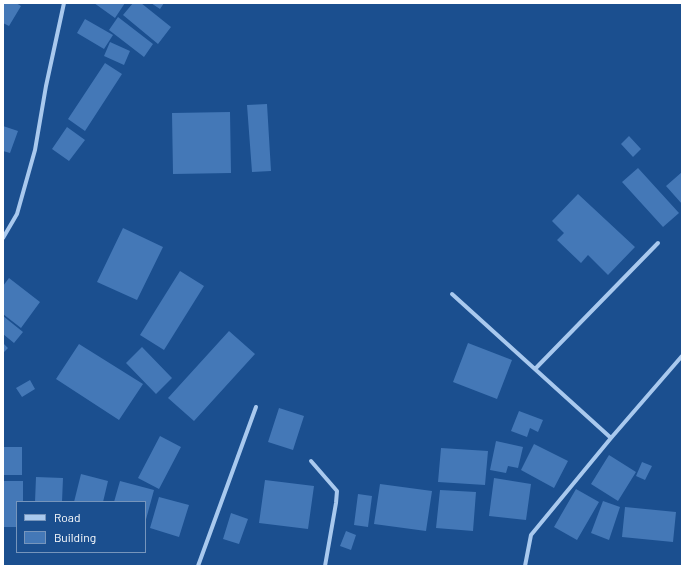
<!DOCTYPE html>
<style>
body{margin:0}
#map{position:relative;width:685px;height:569px;overflow:hidden;background:#1b4f8f;font-family:Barlow,sans-serif}
canvas{display:block}
.frame{position:absolute;inset:0;border:4px solid #fff;pointer-events:none}
.legend{position:absolute;left:16px;top:501px;width:130px;height:52px;box-sizing:border-box;background:#1b4f8f;border:1px solid #7695bc;margin:0;padding:5px 7px;list-style:none;font-size:12px;color:#fff}
.legend li{display:flex;align-items:center;gap:8px;height:20px}
.legend b{width:20px;border:1px solid #7695bc}
</style>
<div id="map">
<canvas width="685" height="569"></canvas>
<div class="frame"></div>
<ul class="legend">
<li><b style="height:5px;background:#a9c9ee"></b>Road</li>
<li><b style="height:11px;background:#4478b7"></b>Building</li>
</ul>
</div>
<script>
const ctx = document.querySelector('canvas').getContext('2d');
ctx.lineJoin = 'round';
function paint(path, color) {
  ctx.fillStyle = color;
  ctx.fill(path, 'evenodd');
}
function shape(rows) {
  const path = new Path2D();
  for (const r of rows) {
    path.moveTo(r[0], r[1]);
    for (let i = 2; i < r.length; i += 2) path.lineTo(r[i], r[i + 1]);
  }
  return path;
}
function stroke(path, color, width, dash) {
  ctx.strokeStyle = color;
  ctx.lineWidth = width;
  ctx.lineCap = dash ? 'butt' : 'round';
  ctx.setLineDash(dash || []);
  ctx.stroke(path);
}
paint(shape([
 [3,3,16,3,21,6,9,26,3,23],
 [94,3,125,3,115,18],
 [133,3,141,3,171,27,158,44,123,15],
 [151,3,164,3,160,9],
 [118,17,153,44,144,57,109,30],
 [85,19,113,35,104,49,77,33],
 [110,42,130,51,124,65,104,56],
 [105,63,122,74,85,131,68,119],
 [267,104,271,171,252,172,247,105],
 [230,112,231,173,173,174,172,113],
 [3,126,18,131,10,153,3,151],
 [67,127,85,140,69,161,52,149],
 [629,136,641,149,633,157,621,144],
 [638,168,679,213,663,227,622,182],
 [682,172,682,204,666,186],
 [578,194,635,247,608,275,588,255,581,263,557,240,564,233,552,221],
 [123,228,163,247,137,300,97,282],
 [180,271,204,286,164,350,140,335],
 [9,278,40,302,21,328,3,314,3,286],
 [3,316,23,332,14,343,3,334],
 [229,331,255,354,194,421,168,398],
 [3,343,8,348,3,353],
 [468,343,512,360,497,399,453,382],
 [79,344,143,384,119,420,56,379],
 [142,347,172,378,156,394,126,363],
 [30,380,35,389,22,397,16,388],
 [279,408,304,416,293,450,268,442],
 [519,411,543,420,538,432,530,428,527,437,511,431],
 [160,436,181,447,159,489,138,478],
 [496,441,523,447,518,468,508,466,506,473,490,470],
 [534,444,568,461,554,488,521,470],
 [3,447,22,447,22,475,3,475],
 [441,448,488,451,485,485,438,482],
 [609,455,636,472,618,501,591,484],
 [642,462,652,466,645,480,636,476],
 [81,474,108,481,103,502,74,502],
 [36,477,63,478,62,502,35,502],
 [494,478,531,484,526,520,489,516],
 [265,480,314,486,308,529,259,523],
 [3,481,23,481,23,502,17,502,17,527,3,527],
 [120,481,154,490,145,523,145,502,114,502],
 [380,484,432,491,426,531,374,524],
 [576,489,599,502,577,540,554,527],
 [440,490,476,492,473,531,436,528],
 [358,494,372,496,368,527,354,525],
 [159,497,189,505,179,537,150,528],
 [603,501,620,507,609,540,591,533],
 [625,507,676,512,673,542,622,537],
 [231,513,248,519,239,544,223,539],
 [346,531,356,535,351,550,340,546]
]), '#4478b7');
stroke(shape([
 [3,238,17,214,35,150,46,86,64,3],
 [452,294,611,438],
 [535,369,658,243],
 [311,461,337,491,336,503,325,566],
 [198,566,256,407],
 [525,566,531,535,611,438,682,356]
]), '#a9c9ee', 4);
</script>
